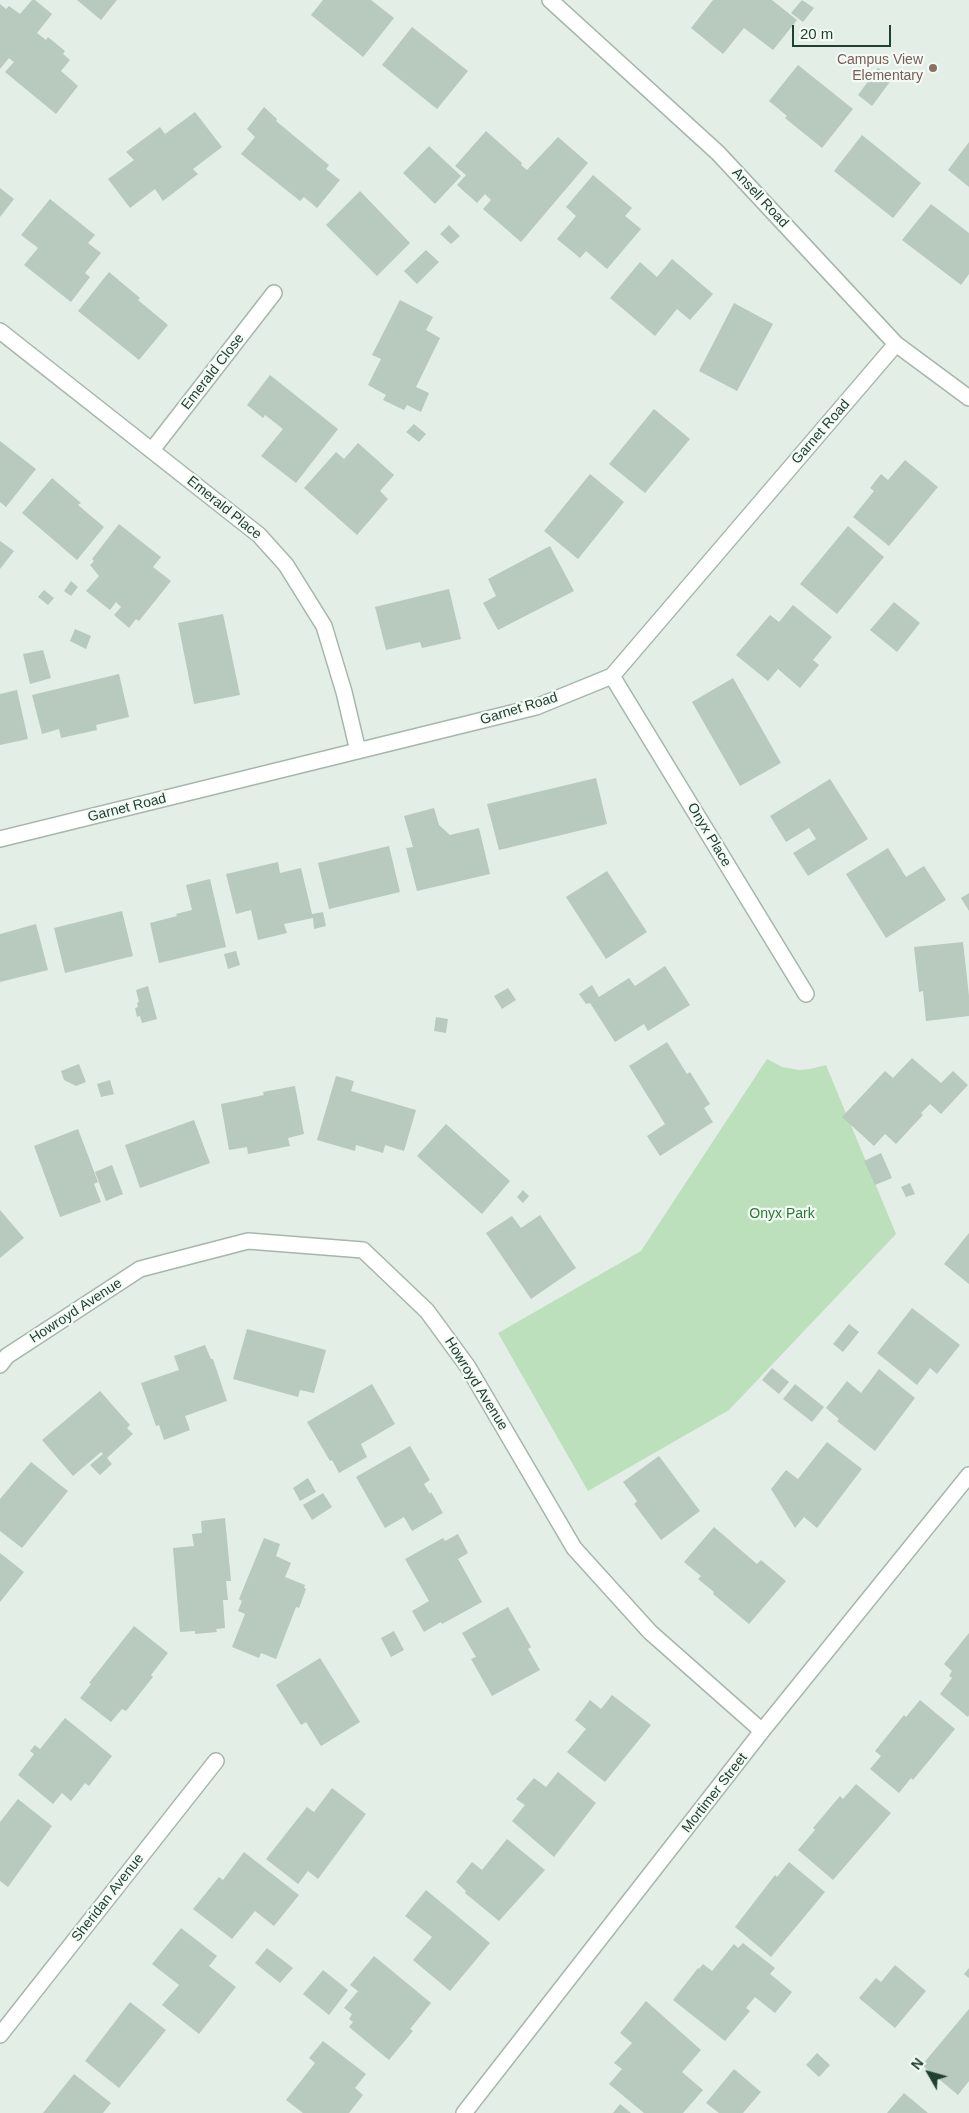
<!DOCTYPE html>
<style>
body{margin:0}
#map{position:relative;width:969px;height:2113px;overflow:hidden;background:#e3eee6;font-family:Arial,sans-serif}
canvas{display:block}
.north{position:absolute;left:904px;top:2048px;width:50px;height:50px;-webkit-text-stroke:4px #f4faf5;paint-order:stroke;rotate:308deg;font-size:14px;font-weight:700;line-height:20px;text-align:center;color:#21412f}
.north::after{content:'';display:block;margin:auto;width:18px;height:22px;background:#21412f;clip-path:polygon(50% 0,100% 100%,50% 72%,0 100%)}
.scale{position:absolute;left:792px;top:25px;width:99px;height:22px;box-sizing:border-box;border:2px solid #21412f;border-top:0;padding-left:6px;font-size:15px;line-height:18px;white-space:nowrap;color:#21412f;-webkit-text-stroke:4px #f4faf5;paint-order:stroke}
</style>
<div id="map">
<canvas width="969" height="2113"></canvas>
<div class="north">N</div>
<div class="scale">20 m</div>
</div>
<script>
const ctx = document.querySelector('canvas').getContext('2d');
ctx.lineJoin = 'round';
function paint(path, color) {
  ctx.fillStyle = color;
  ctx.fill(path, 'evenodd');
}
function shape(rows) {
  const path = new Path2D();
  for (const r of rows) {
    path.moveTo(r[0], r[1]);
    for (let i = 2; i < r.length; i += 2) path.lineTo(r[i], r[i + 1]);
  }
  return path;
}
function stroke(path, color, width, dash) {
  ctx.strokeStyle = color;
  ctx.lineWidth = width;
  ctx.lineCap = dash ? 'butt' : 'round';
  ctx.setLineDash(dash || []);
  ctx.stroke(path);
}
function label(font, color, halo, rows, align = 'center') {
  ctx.font = font + ' Arial,sans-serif';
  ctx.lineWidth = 4.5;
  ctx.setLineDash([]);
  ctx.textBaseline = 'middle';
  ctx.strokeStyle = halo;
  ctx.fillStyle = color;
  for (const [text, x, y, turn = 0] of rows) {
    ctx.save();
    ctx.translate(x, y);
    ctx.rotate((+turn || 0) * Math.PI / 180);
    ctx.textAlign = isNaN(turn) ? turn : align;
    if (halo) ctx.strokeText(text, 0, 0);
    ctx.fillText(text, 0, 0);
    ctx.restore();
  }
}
paint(shape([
 [767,1059,782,1067,799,1070,810,1069,826,1065,896,1234,729,1410,588,1491,498,1333,641,1251]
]), '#bbe0bb');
paint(shape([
 [32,0,35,0,52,14,37,33,46,40,48,37,65,51,63,54,70,60,61,71,78,86,56,114,5,72,14,62,9,58,0,69,0,4,6,9,9,6,20,14],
 [77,0,117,0,101,20],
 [323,0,371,0,394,18,363,57,311,15],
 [713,0,772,0,797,20,773,50,744,28,723,54,691,28],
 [802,0,814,8,803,22,791,13],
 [412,27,468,71,437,109,382,65],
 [798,65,853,109,822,148,785,118,787,116,769,101],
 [878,68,892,79,872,106,858,95],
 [264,107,277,119,276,121,329,165,326,169,340,180,317,208,304,197,300,201,241,154,255,137,247,129],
 [195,112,222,147,193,169,198,174,163,201,155,189,130,208,108,179,134,160,126,152,160,127,165,134],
 [486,131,522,163,521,165,527,170,558,137,588,163,521,242,483,209,491,200,485,194,477,203,457,185,466,175,455,166],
 [862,135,921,183,893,218,834,171],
 [969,142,969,187,948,170],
 [429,146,461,176,435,204,403,173],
 [593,175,632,208,625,216,641,229,607,269,586,251,580,258,557,239,576,216,566,207],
 [0,188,14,199,0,217],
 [360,191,410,243,377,276,326,225],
 [50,199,95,235,88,243,101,253,85,273,90,277,71,302,24,265,38,248,21,235],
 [931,204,969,233,969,274,961,285,902,240],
 [449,225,460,236,451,244,440,234],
 [426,250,439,262,417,284,404,271],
 [672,259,713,294,690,320,677,309,655,336,610,298,640,262,657,277],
 [109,272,140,298,138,300,168,325,139,360,78,311],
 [400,300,433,317,426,330,440,338,416,387,429,393,421,412,407,405,404,410,383,400,386,395,368,385,381,359,372,355],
 [734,303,773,324,737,391,699,371],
 [270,375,338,429,296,483,261,456,283,429,265,415,263,418,247,405],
 [654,409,690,439,645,493,609,464],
 [414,424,426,434,419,442,406,432],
 [0,441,36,469,6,507,0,502],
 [358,443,394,475,380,491,388,499,357,535,304,488,336,452,344,459],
 [905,460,938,487,889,546,853,517,874,491,870,488,881,474,888,480],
 [590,474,624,502,578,559,544,531],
 [52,478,81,503,78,505,104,527,77,560,22,513],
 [119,524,161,557,153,567,171,581,139,621,136,619,129,628,114,615,121,607,116,602,110,610,86,591,99,576,90,565,94,561,92,559],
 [848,526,884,557,837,614,800,584],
 [0,541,14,551,0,569],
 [550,546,574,591,498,630,483,603,496,596,488,579],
 [71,581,78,587,71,596,64,591],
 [449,589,461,639,422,648,420,642,386,650,375,607],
 [44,590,54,598,48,605,38,597],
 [894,602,920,623,897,652,870,630],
 [793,605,832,637,813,660,819,665,800,688,778,669,768,681,736,655,770,615,779,622],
 [223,614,240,695,194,704,178,623],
 [75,629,91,636,86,649,70,641],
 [43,650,51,678,30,684,23,654],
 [119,674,129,717,96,725,97,730,61,738,59,729,42,734,32,695],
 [733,678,781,763,740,786,692,702],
 [17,690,28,739,0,745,0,694],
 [596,778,607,824,499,850,487,804],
 [830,779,868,839,808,876,793,853,816,839,809,828,786,842,770,816],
 [434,808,439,825,450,835,479,828,490,874,417,891,406,848,413,847,404,816],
 [389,846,400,892,329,909,318,863],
 [888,848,906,877,924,866,946,900,886,938,846,874],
 [278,862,280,873,301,868,312,914,323,912,326,926,314,929,313,918,284,924,287,933,258,940,251,910,236,914,226,874],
 [607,871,647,932,606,959,566,897],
 [210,879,226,947,159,963,150,923,177,916,176,914,192,910,186,885],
 [969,893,969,911,961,898],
 [122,911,133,956,65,973,54,928],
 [36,924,48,970,0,982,0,934],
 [963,942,969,996,969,1016,926,1021,923,991,919,992,914,947],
 [236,951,240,965,228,969,224,954],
 [665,966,690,1005,648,1031,644,1024,615,1042,590,1003,586,1004,579,994,592,985,599,997,629,978,635,986],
 [148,986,157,1019,142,1023,140,1016,137,1017,135,1008,138,1007,137,1003,139,1002,136,990],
 [508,988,516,1000,502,1009,494,996],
 [436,1017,448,1019,446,1033,434,1031],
 [667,1042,687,1074,690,1072,710,1104,704,1108,713,1122,660,1156,647,1136,665,1124,629,1066],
 [912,1058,941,1083,953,1071,968,1085,941,1114,930,1104,921,1113,923,1115,896,1144,885,1134,874,1146,842,1117,885,1071,893,1078],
 [79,1064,86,1082,76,1086,64,1080,61,1071],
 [336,1076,354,1081,351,1091,416,1110,404,1151,385,1145,383,1153,356,1145,355,1151,317,1140],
 [110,1080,114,1094,101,1097,97,1084],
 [295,1086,304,1134,288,1138,290,1146,248,1154,247,1147,229,1150,221,1104,264,1095,263,1092],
 [194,1120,210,1163,140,1188,125,1145],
 [446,1124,510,1181,482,1214,417,1156],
 [78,1129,98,1182,94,1184,101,1202,60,1217,34,1146],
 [881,1153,892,1178,875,1185,864,1161],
 [112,1165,123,1194,106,1201,95,1172],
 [910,1183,915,1194,906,1197,901,1187],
 [523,1190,529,1196,523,1203,517,1197],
 [0,1210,24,1238,0,1258],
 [540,1215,576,1268,531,1299,486,1233,512,1216,521,1228],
 [969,1233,969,1284,944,1264],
 [912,1308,960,1345,937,1374,930,1368,917,1385,877,1353],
 [849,1324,859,1332,843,1352,833,1344],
 [247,1329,326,1350,314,1393,300,1390,298,1397,233,1379],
 [205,1345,211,1359,213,1359,227,1401,185,1416,190,1430,164,1440,159,1425,156,1426,141,1383,179,1370,174,1356],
 [772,1368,789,1382,779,1394,762,1380],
 [879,1369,915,1398,875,1451,837,1421,839,1419,826,1408,847,1381,861,1393],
 [372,1384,395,1424,361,1444,367,1457,339,1473,332,1460,330,1461,307,1422],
 [795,1384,824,1407,812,1422,783,1399],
 [100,1391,130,1425,127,1428,133,1434,107,1458,112,1464,100,1475,90,1465,103,1454,101,1452,73,1476,42,1440],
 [827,1442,862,1469,817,1528,804,1517,795,1528,771,1489,786,1470,798,1479],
 [410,1446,430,1480,424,1484,430,1494,431,1492,443,1513,412,1531,404,1517,385,1528,356,1477],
 [659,1456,700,1511,661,1540,634,1504,637,1501,623,1482],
 [31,1462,68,1491,22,1548,0,1531,0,1499],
 [308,1478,316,1492,300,1501,293,1488],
 [323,1493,332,1507,312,1520,303,1505],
 [225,1518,231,1581,226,1581,228,1600,223,1600,225,1628,216,1629,217,1632,195,1634,195,1631,180,1632,173,1548,194,1546,192,1534,202,1533,201,1521],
 [714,1527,757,1564,761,1560,786,1581,749,1624,713,1594,714,1592,698,1579,701,1576,684,1562],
 [458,1534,468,1553,458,1559,482,1602,442,1624,441,1622,424,1632,412,1611,429,1601,405,1559,443,1538,445,1541],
 [264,1538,280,1544,276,1556,291,1563,285,1577,305,1585,304,1588,306,1589,299,1608,296,1607,276,1659,261,1653,259,1658,232,1647,245,1614,238,1611,242,1601,239,1599],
 [0,1553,24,1572,0,1602],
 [508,1607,531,1647,528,1649,540,1670,492,1696,471,1659,476,1657,462,1633],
 [134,1626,168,1653,151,1675,153,1677,126,1711,122,1709,111,1722,80,1698,91,1684,89,1683],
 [394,1631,404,1650,391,1657,381,1638],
 [969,1633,969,1715,968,1717,940,1694,952,1678,949,1676,952,1671,944,1664],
 [320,1658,360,1722,321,1746,306,1722,301,1725,276,1685],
 [612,1695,651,1725,605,1782,567,1752,586,1729,575,1720,590,1700,601,1709],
 [920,1700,955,1729,913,1780,911,1778,899,1793,870,1769,881,1756,875,1751,904,1715,906,1717],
 [65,1718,112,1756,89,1786,85,1783,71,1801,62,1793,53,1804,18,1775,34,1754,30,1751,35,1745,40,1749],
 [558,1772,596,1803,554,1857,512,1821,525,1805,516,1799,534,1778,546,1787],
 [856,1784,891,1813,833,1880,798,1850,815,1830,813,1828,840,1796,843,1799],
 [332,1788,366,1814,318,1879,308,1871,298,1884,266,1859,307,1807,314,1812],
 [18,1799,52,1826,8,1887,0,1881,0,1822],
 [507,1839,545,1870,499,1921,465,1893,466,1891,456,1882,472,1862,482,1870],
 [244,1852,299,1895,274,1926,255,1911,232,1939,193,1909,219,1877,223,1880],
 [789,1862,825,1892,771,1957,735,1927,775,1875,777,1877],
 [426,1890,490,1943,450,1991,413,1960,432,1937,405,1916],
 [181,1928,217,1956,209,1966,236,1987,199,2034,162,2005,179,1985,152,1964],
 [743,1943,775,1968,770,1974,792,1992,775,2013,755,1997,746,2008,750,2011,725,2041,673,2000,698,1968,699,1969,703,1964,712,1971,734,1944,738,1948],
 [267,1948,293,1968,280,1983,255,1963],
 [374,1956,431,2003,410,2029,413,2031,389,2060,349,2027,353,2022,349,2019,352,2014,344,2008,358,1991,350,1985],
 [895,1965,926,1991,895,2028,859,1998,876,1978,881,1982],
 [969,1968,969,1978,964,1974],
 [323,1970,348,1990,329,2015,303,1994],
 [646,2001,701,2050,682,2072,703,2090,683,2113,644,2113,609,2084,622,2069,614,2063,632,2043,620,2033],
 [130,2002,166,2030,119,2088,85,2061],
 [969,2009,969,2081,958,2095,922,2065],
 [323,2041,366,2074,355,2088,363,2095,349,2113,303,2113,286,2100,315,2063,309,2058],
 [817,2053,830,2065,819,2077,806,2065],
 [734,2069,761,2092,743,2113,719,2113,706,2103],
 [74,2074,111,2103,103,2113,43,2113],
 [904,2093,928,2113,887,2113],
 [620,2104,631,2113,613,2113]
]), '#b8c9be');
const minor = shape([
 [550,0,718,153,896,344,969,398],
 [0,331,259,535,286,565,324,626,344,692,358,751],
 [152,450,274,293],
 [612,676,806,994],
 [0,839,536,707,612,676,896,344],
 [0,1365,7,1356,140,1269,248,1241,363,1250,427,1311,468,1367,574,1548,650,1632,762,1731],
 [0,2035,216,1761],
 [464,2113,762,1731,969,1475]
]);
stroke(minor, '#a5b7ab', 18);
stroke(minor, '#fff', 15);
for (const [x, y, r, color] of [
 [933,68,5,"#8d6e63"]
]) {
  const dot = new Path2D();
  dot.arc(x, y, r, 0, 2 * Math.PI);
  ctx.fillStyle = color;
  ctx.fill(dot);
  stroke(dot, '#f4faf5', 2);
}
label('14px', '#785e54', '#f4faf5', [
 ["Campus View",923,60],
 ["Elementary",923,76]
], 'right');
label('14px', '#21412f', '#f4faf5', [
 ["Ansell Road",760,198,47],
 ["Emerald Close",213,372,-52],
 ["Garnet Road",821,432,-49],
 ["Emerald Place",224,508,39],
 ["Garnet Road",519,709,-17],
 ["Garnet Road",127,808,-14],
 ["Onyx Place",709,835,59],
 ["Howroyd Avenue",76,1311,-33],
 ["Howroyd Avenue",476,1384,58],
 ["Mortimer Street",715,1793,-52],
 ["Sheridan Avenue",108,1898,-52]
]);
label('14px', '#287b31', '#f4faf5', [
 ["Onyx Park",782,1214]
]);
</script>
